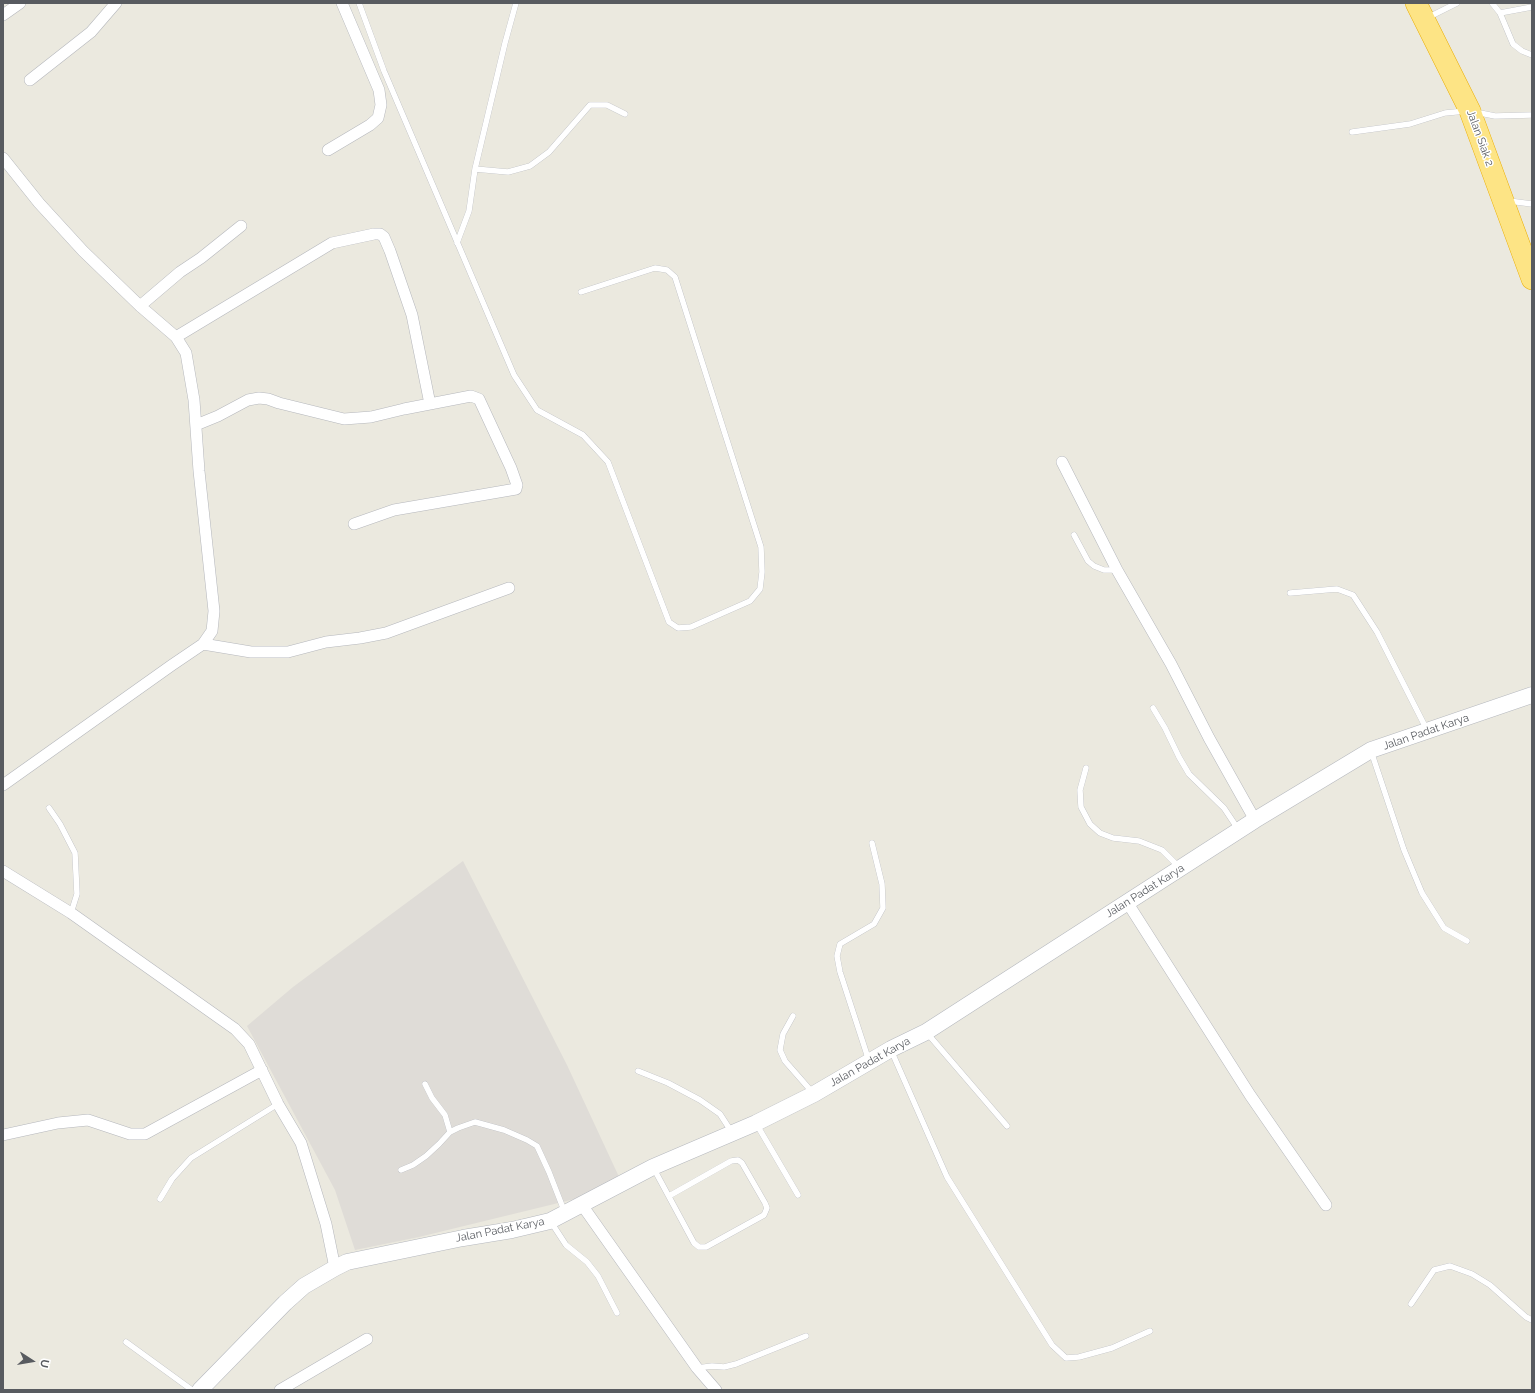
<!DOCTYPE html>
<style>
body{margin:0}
#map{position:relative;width:1535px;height:1393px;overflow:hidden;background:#ebe9df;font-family:Raleway,sans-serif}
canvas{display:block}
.frame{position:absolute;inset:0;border:4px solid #585b60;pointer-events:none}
.north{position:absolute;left:12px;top:1341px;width:40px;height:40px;-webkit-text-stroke:3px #fff;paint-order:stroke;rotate:102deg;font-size:11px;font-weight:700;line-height:16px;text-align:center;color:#585b60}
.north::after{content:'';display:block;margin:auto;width:14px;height:18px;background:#585b60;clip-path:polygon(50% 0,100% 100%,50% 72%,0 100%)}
</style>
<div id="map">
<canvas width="1535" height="1393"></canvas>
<div class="frame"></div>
<div class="north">U</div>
</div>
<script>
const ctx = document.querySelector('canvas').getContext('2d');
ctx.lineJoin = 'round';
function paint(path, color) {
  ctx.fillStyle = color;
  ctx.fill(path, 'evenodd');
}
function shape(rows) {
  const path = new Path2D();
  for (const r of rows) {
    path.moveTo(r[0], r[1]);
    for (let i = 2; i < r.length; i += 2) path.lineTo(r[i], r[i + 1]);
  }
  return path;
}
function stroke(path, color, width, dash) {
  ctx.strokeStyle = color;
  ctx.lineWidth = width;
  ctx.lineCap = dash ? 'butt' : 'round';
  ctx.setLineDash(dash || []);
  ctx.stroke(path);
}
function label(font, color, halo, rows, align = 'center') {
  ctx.font = font + ' Raleway,sans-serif';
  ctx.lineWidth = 3;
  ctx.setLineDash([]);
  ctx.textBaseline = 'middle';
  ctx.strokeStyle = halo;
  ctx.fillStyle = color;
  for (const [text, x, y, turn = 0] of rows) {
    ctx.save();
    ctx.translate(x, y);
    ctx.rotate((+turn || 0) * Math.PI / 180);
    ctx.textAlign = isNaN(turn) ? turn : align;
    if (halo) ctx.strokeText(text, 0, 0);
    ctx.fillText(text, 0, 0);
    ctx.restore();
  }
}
paint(shape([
 [463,861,567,1065,620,1179,587,1196,419,1237,355,1250,335,1190,247,1026,293,987]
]), '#dfdcd7');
const lane = shape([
 [359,3,384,71,514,375,537,410,583,435,608,462,669,622,678,628,691,627,750,601,760,589,762,572,761,547,675,277,667,270,655,268,581,292],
 [1492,3,1500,13,1513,44,1522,51,1532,55],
 [1500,13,1532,7],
 [1427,18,1457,3],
 [1475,112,1495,116,1532,115],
 [1352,132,1410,124,1445,113,1466,111],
 [475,169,508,172,530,166,549,152,590,105,607,105,625,114],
 [1509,201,1532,204],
 [457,243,469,211,475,169,505,43,516,3],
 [1074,535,1088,561,1094,566,1104,570,1116,570],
 [1290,593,1337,589,1353,595,1377,632,1427,730],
 [1153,708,1165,728,1179,757,1189,774,1224,808,1238,829],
 [1371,751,1404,850,1422,893,1444,928,1467,941],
 [1086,768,1080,790,1081,807,1090,824,1100,833,1113,838,1139,841,1162,850,1180,868],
 [49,808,60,824,75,853,77,894,71,913],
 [793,1016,783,1034,780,1050,785,1061,813,1093],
 [927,1033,1007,1126],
 [891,1050,947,1177,1052,1345,1066,1358,1079,1357,1112,1348,1150,1331],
 [869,1061,840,972,837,956,840,944,874,924,883,908,882,884,872,843],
 [638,1071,668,1083,700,1100,720,1114,731,1131],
 [425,1084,432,1098,445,1115,450,1132],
 [757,1125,798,1195],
 [654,1169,694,1243,699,1247,706,1247,764,1215,767,1208,765,1203,742,1163,738,1160,731,1161,669,1196],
 [401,1170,413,1165,426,1156,439,1144,450,1132,458,1128,475,1122,504,1130,527,1140,537,1146,549,1172,565,1213],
 [160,1199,172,1179,191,1158,278,1104],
 [551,1222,566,1245,587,1262,598,1276,617,1313],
 [1411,1304,1434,1270,1450,1266,1472,1274,1490,1285,1526,1317,1532,1320],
 [126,1342,192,1390],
 [697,1368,712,1366,724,1367,736,1364,806,1336]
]);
const street = shape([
 [3,15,20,3],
 [30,80,91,32,116,3],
 [328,150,370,125,378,118,381,105,379,90,342,3],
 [3,158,39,203,83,251,140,306,176,337,186,353,194,400,199,471,214,611,212,631,203,644,172,665,3,785],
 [140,306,180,272,201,258,241,226],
 [176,337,332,243,374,234,380,234,384,237,390,251,412,315,430,404],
 [196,425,218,416,248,400,259,398,268,399,279,403,344,419,371,417,404,409,471,396,479,399,511,468,517,485,516,489,394,510,354,524],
 [1062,462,1117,570,1171,664,1209,738,1255,820],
 [203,644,251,652,288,652,326,642,360,638,386,633,509,588],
 [3,871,71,913,235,1029,249,1044,278,1104,301,1143,326,1224,335,1268],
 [1127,902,1250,1095,1326,1205],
 [3,1135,58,1123,88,1120,130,1134,145,1134,262,1070],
 [582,1205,697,1368,716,1390],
 [280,1390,367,1339]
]);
const secondary = shape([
 [200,1390,285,1303,304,1286,335,1268,347,1262,463,1238,512,1230,550,1221,653,1167,756,1123,814,1094,891,1049,926,1032,1255,820,1371,750,1532,695]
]);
const highway = shape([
 [1416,3,1470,111,1532,279]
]);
stroke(lane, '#b5b7bc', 6);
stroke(street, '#b5b7bc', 12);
stroke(secondary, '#b5b8be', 17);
stroke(highway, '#eaad00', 22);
stroke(lane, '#fff', 5.5);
stroke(street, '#fff', 11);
stroke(secondary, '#fff', 16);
stroke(highway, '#fde485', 21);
label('11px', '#585b60', '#fff', [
 ["Jalan Siak 2",1480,138,70],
 ["Jalan Padat Karya",1426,732,-19],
 ["Jalan Padat Karya",1145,891,-32],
 ["Jalan Padat Karya",870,1062,-29],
 ["Jalan Padat Karya",500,1230,-11]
]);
</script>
